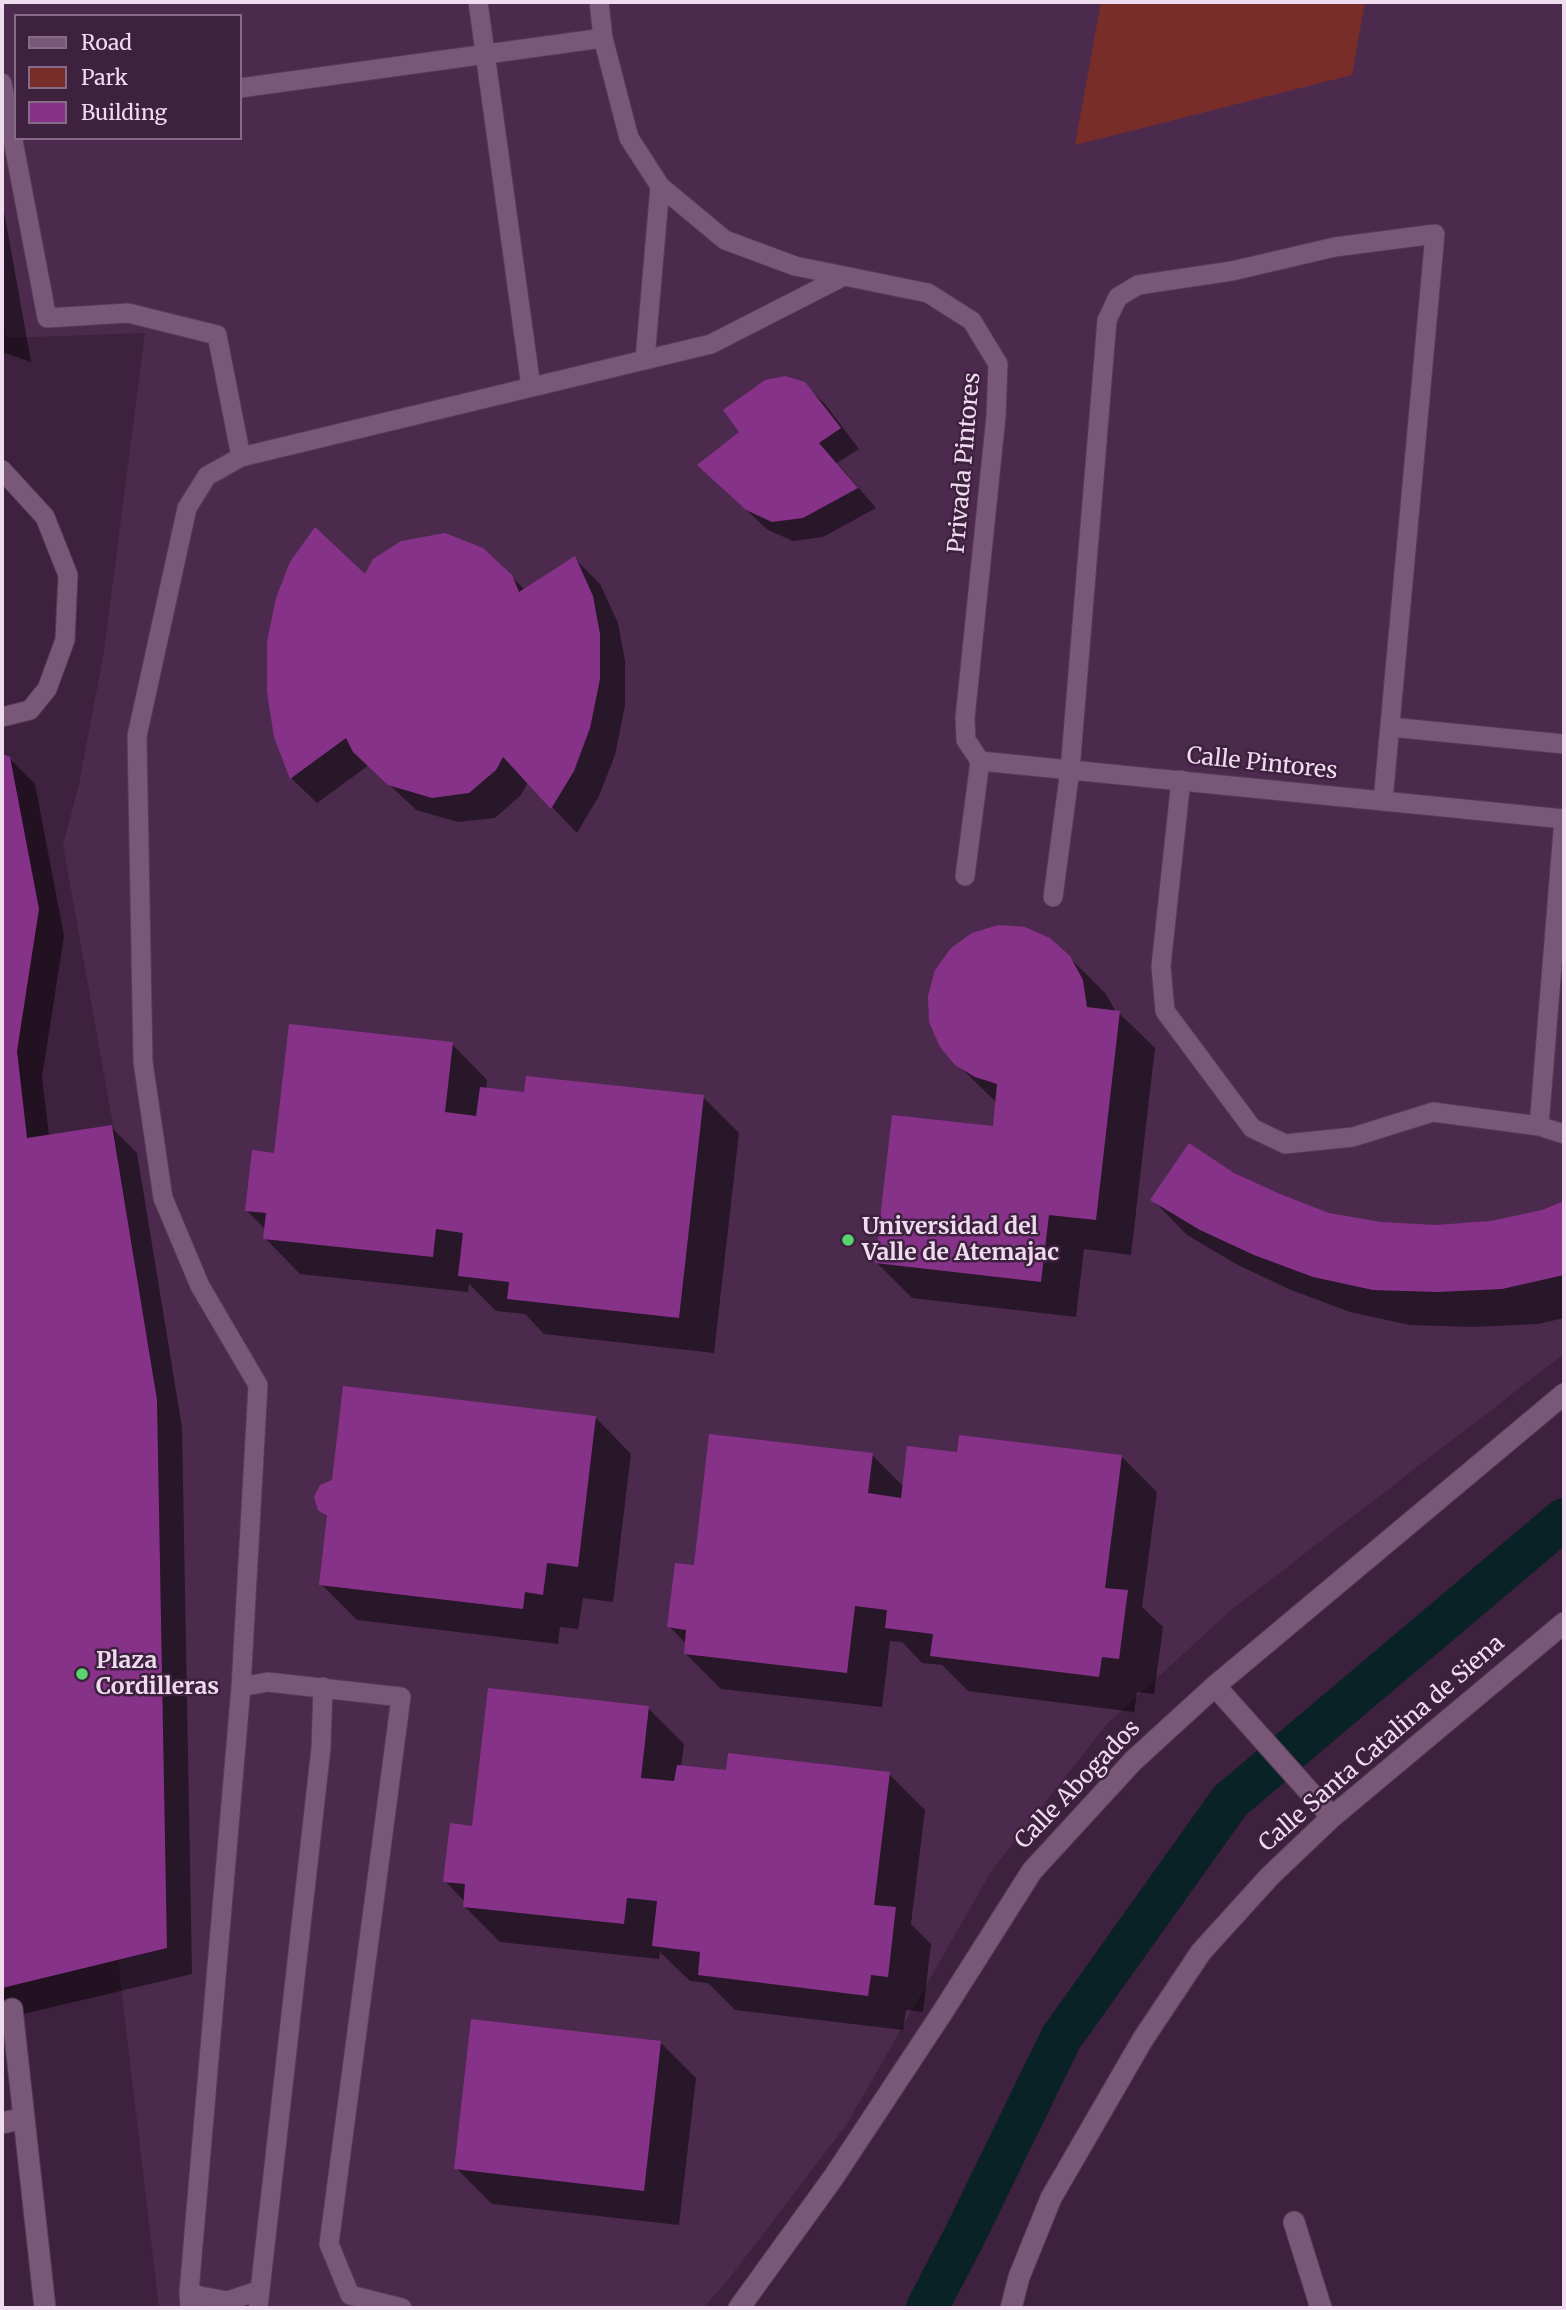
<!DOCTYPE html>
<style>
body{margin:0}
#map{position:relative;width:1566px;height:2310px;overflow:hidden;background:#3e203f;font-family:Merriweather,serif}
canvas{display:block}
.frame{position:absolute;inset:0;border:4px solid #f0dcef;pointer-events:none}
.legend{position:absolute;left:14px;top:14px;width:228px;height:126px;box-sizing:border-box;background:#3e203f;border:2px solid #856b85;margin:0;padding:9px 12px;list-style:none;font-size:21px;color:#f0dcef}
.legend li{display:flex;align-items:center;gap:14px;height:35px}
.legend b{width:35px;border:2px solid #856b85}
</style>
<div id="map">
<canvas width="1566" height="2310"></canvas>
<div class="frame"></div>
<ul class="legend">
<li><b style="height:9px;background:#795778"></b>Road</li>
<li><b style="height:19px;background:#782d28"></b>Park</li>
<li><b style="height:19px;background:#873289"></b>Building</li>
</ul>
</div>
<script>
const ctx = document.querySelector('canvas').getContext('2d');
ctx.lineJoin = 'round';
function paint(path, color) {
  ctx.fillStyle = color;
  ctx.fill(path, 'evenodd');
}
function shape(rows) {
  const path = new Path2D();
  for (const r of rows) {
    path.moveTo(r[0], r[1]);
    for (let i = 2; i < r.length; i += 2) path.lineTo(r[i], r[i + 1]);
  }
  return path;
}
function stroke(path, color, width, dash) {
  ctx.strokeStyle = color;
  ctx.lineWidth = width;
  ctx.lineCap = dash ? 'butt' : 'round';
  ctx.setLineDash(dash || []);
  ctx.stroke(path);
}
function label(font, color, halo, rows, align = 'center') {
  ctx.font = font + ' Merriweather,serif';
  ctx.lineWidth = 5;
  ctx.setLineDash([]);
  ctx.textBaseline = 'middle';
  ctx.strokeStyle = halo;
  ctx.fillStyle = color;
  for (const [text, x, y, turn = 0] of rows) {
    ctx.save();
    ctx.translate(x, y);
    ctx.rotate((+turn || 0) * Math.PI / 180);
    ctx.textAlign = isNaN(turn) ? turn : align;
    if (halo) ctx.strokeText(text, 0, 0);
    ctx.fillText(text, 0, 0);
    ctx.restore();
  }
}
paint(shape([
 [2,2,1564,2,1564,1354,1230,1611,1107,1724,992,1870,847,2124,724,2285,703,2308,159,2308,118,1961,167,1948,157,1400,113,1125,63,845,79,784,104,651,145,333,6,338,2,313],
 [16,16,240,16,240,138,16,138]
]), '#4c2a4d');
paint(shape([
 [1101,2,1365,2,1352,75,1075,145]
]), '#782d28');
paint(shape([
 [2,200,31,362,2,352],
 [804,384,825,404,859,449,837,463,876,508,823,537,793,541,768,530,719,485,742,432],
 [575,559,600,584,618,623,625,661,625,705,615,755,599,796,577,833,528,782,521,795,495,818,458,822,416,810,369,765,317,803,291,778,366,577,511,576,525,590],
 [2,755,9,758,35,784,64,936,42,1077,49,1136,111,1127,137,1153,182,1427,192,1974,2,2019],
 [1069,957,1106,994,1116,1012,1119,1013,1155,1048,1131,1255,1084,1249,1076,1317,912,1298,877,1263,994,1128,997,1103,956,1063],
 [452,1044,487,1080,486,1089,526,1094,703,1097,739,1133,714,1353,544,1334,525,1314,496,1311,469,1284,468,1292,300,1274,265,1238,266,1230,247,1211,276,1155],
 [1233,1174,1279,1196,1329,1214,1381,1223,1436,1227,1491,1223,1542,1212,1564,1203,1564,1318,1538,1324,1474,1327,1410,1325,1350,1312,1291,1290,1238,1265,1187,1235,1152,1199],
 [596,1418,631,1454,613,1602,583,1598,578,1629,560,1627,558,1644,357,1620,321,1584,329,1519,319,1509,333,1481],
 [958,1454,1121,1456,1157,1492,1142,1607,1163,1627,1154,1694,1137,1692,1134,1712,968,1691,942,1665,922,1663,902,1642,890,1641,882,1707,721,1689,685,1653,686,1644,669,1626,696,1567,872,1455,904,1487],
 [648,1708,684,1744,681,1767,728,1772,889,1774,925,1810,911,1924,931,1944,923,2012,906,2010,903,2030,735,2010,708,1983,690,1981,660,1952,659,1959,500,1942,464,1906,465,1902,445,1881,473,1828],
 [661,2043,696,2078,679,2225,492,2204,456,2168]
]), '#0007');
stroke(shape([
 [927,2308,965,2235,1061,2038,1230,1801,1564,1519]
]), '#082225', 42);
paint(shape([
 [785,376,805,382,841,428,819,443,858,488,803,518,772,522,746,510,697,465,739,432,723,410,765,380],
 [315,527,365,574,373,559,401,541,445,533,483,548,512,575,519,592,575,556,593,596,600,634,600,679,590,728,574,771,551,809,503,757,496,770,469,793,432,798,388,785,353,752,346,738,290,779,274,737,267,692,267,642,276,598,290,562],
 [2,754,10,757,39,909,17,1051,27,1138,112,1125,157,1400,167,1948,2,1988],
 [998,925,1025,927,1050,938,1070,956,1083,980,1087,1007,1120,1011,1096,1220,1049,1215,1041,1282,875,1263,892,1115,993,1126,997,1084,975,1077,955,1065,940,1047,929,1022,928,996,935,970,951,948,972,933],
 [289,1024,453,1042,445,1112,476,1116,480,1087,524,1092,526,1076,704,1095,679,1318,507,1299,509,1282,458,1276,463,1233,436,1229,433,1257,263,1239,266,1213,245,1211,252,1150,274,1153],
 [1189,1143,1234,1173,1280,1194,1329,1213,1381,1222,1436,1225,1491,1221,1542,1210,1564,1201,1564,1275,1502,1289,1437,1292,1373,1290,1313,1277,1254,1255,1200,1230,1150,1200],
 [343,1386,596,1416,578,1567,547,1563,543,1595,525,1592,523,1609,319,1585,327,1516,318,1510,314,1497,320,1485,332,1480],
 [709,1434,873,1453,868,1493,901,1498,907,1446,957,1452,959,1435,1122,1455,1105,1588,1128,1590,1119,1659,1102,1657,1099,1677,930,1656,933,1634,885,1628,887,1610,855,1606,847,1673,684,1654,686,1630,667,1627,675,1563,694,1565],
 [488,1688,649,1706,641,1778,674,1781,677,1765,726,1770,728,1753,890,1772,874,1905,896,1907,888,1977,871,1975,868,1996,698,1975,700,1952,652,1946,657,1901,627,1898,624,1924,463,1907,465,1884,443,1882,450,1823,472,1826],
 [471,2019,661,2041,644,2191,454,2169]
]), '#873289');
const service = shape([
 [478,2,531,387],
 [599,2,603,38,629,138,660,186,725,240,795,266,928,293,972,321,998,364,996,416,965,718,966,740,980,761,1564,819],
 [2,83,47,318,128,313,217,335,241,457],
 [240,88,603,38],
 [645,359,660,186],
 [2,470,45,517,68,575,65,640,47,689,30,710,2,717],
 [1390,727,1564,744],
 [1181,780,1161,966,1165,1011,1252,1128,1285,1144,1353,1137,1433,1112,1539,1126,1564,1134],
 [965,876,980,761],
 [1053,897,1070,770,1107,320,1118,297,1138,285,1232,271,1335,247,1435,234,1383,801],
 [1539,1126,1564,818],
 [241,1687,258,1385,200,1286,163,1198,143,1062,137,736,187,508,207,476,241,457,711,344,844,276],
 [189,2292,200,2296,228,2301,260,2290],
 [190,2308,189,2292,241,1687,268,1682,401,1697,329,2244,350,2295,402,2308],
 [258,2308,321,1748,323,1687]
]);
const minor = shape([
 [1215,1686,1332,1817],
 [12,2009,45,2308],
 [2,2123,24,2118],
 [1294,2222,1321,2308],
 [739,2308,833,2178,942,2013,1032,1871,1133,1761,1215,1686,1564,1394],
 [1011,2308,1019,2277,1051,2198,1143,2039,1201,1952,1270,1876,1332,1817,1564,1623]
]);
stroke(service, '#553b55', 21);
stroke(minor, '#553b55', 23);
stroke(service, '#795778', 19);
stroke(minor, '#795778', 21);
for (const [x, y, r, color] of [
 [848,1240,7,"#5ad56e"],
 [82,1674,7,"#5ad56e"]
]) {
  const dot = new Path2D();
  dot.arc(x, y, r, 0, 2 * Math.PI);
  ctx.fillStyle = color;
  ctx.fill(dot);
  stroke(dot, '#3e203f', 2.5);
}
label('23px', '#f0dcef', '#3e203f', [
 ["Privada Pintores",965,463,-85],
 ["Calle Pintores",1262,764,6],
 ["Calle Santa Catalina de Siena",1382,1744,-41],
 ["Calle Abogados",1078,1785,-46]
]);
label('bold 23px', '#f0dcef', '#3e203f', [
 ["Universidad del",862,1227],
 ["Valle de Atemajac",862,1253],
 ["Plaza",96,1661],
 ["Cordilleras",96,1687]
], 'left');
</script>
